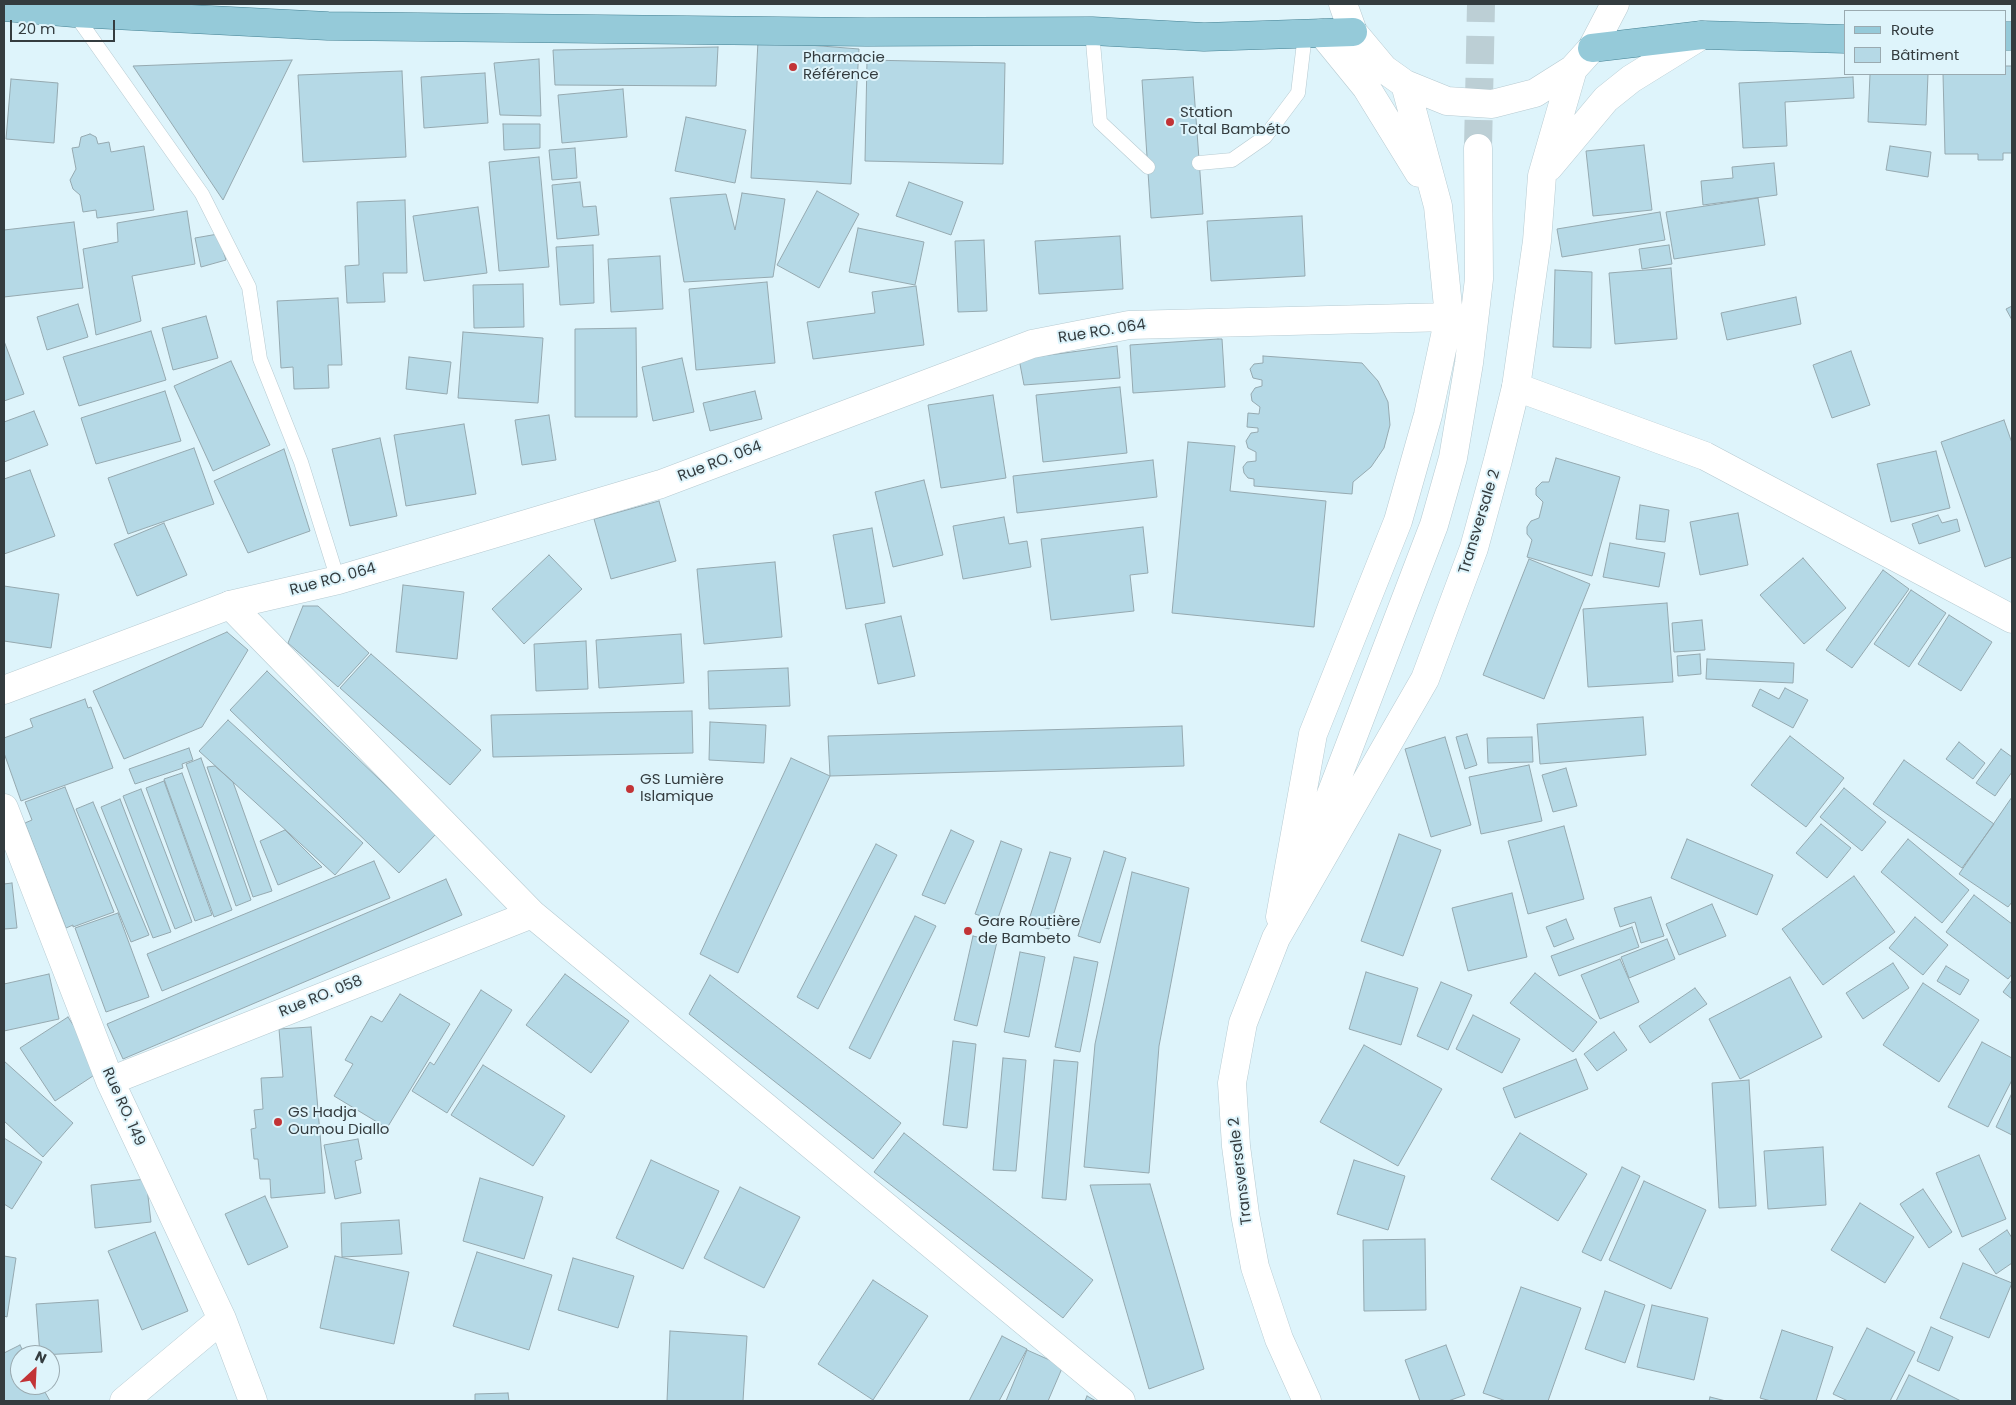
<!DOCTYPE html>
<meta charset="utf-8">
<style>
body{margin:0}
#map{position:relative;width:2016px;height:1405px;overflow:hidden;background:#def4fb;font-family:Poppins,sans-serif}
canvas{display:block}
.frame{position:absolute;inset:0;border:5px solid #343c3f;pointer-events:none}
.legend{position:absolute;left:1844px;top:10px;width:162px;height:65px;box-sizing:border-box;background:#def4fb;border:1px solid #9aaab0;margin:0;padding:6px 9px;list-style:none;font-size:15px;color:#343c3f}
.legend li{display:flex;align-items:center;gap:10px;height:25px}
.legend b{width:25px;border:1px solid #9aaab0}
.north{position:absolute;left:10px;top:1345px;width:50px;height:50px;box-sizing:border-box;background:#def4fb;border:1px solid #9aaab0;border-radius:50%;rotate:25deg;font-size:14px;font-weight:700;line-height:20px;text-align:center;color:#343c3f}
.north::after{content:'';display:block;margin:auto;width:18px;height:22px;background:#c23336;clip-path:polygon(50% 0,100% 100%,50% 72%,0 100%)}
.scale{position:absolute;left:10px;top:20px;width:105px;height:22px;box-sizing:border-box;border:2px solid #343c3f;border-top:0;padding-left:6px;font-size:15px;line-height:18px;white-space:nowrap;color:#343c3f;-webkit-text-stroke:4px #def4fb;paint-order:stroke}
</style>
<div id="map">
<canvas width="2016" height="1405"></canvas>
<div class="frame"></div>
<ul class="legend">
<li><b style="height:6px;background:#95cad9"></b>Route</li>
<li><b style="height:14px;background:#b5d9e6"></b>Bâtiment</li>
</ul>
<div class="north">N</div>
<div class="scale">20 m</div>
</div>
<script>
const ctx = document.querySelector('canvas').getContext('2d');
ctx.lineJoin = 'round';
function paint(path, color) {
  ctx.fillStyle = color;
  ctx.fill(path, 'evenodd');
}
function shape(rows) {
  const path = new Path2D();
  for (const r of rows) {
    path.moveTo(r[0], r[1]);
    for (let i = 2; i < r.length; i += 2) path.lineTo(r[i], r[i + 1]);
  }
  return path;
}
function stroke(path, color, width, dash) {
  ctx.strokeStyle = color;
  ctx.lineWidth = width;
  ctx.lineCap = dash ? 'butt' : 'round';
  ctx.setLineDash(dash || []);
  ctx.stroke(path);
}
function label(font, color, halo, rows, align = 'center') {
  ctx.font = font + ' Poppins,sans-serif';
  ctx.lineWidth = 4;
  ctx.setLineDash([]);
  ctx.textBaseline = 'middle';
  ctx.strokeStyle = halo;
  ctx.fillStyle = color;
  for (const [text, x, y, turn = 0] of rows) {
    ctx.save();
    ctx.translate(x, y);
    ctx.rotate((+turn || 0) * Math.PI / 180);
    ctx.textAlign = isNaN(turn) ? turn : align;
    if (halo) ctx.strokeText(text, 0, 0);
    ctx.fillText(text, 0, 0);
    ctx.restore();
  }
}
const building = shape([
 [758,41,859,49,851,184,751,178,758,41],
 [718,47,716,86,555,85,553,50,718,47],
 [539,59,541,116,500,115,494,63,539,59],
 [292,60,223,200,133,66,292,60],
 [867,60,1005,63,1003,164,865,161,867,60],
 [2005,66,2012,66,2012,153,2003,153,2003,160,1978,160,1978,154,1945,154,1943,74,2005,74,2005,66],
 [402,71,406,157,303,162,298,75,402,71],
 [485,73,488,123,424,128,421,77,485,73],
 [1870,74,1928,74,1926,125,1868,122,1870,74],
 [1193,77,1203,214,1151,218,1142,80,1193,77],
 [1853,77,1854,98,1785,102,1787,146,1743,148,1739,83,1853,77],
 [11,79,58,83,54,143,6,139,11,79],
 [623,89,627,137,562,143,558,95,623,89],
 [686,117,746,130,735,183,675,171,686,117],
 [503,124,540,124,540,148,504,150,503,124],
 [90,134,96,137,98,144,109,142,111,152,144,146,154,210,97,218,96,210,83,212,80,195,73,189,70,180,76,169,72,148,79,147,81,137,90,134],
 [1644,145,1652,210,1593,216,1586,151,1644,145],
 [1890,146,1931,152,1928,177,1886,170,1890,146],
 [575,148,577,178,552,180,549,150,575,148],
 [539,157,549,267,499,271,489,162,539,157],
 [1774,163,1777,195,1703,205,1701,181,1733,178,1732,167,1774,163],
 [580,182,583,207,596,206,599,235,557,239,552,185,580,182],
 [909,182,963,202,951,235,896,216,909,182],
 [817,191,859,214,819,288,777,265,817,191],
 [742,193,785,199,773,277,684,282,670,198,726,194,735,230,742,193],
 [1758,198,1765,245,1674,259,1666,212,1758,198],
 [405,200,407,273,383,273,385,302,347,303,345,266,359,265,357,202,405,200],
 [478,207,487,273,424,281,413,216,478,207],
 [187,211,195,264,132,276,141,321,96,335,83,249,118,242,117,223,187,211],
 [1660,212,1665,240,1562,257,1557,229,1660,212],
 [1302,216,1305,276,1211,281,1207,221,1302,216],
 [74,222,83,288,4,297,4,230,74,222],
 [858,228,924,242,915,285,849,272,858,228],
 [218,234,226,260,201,267,195,238,218,234],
 [1120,236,1123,289,1039,294,1035,241,1120,236],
 [984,240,987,311,958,312,955,241,984,240],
 [593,245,594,303,560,305,556,247,593,245],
 [1669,245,1672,264,1642,269,1639,249,1669,245],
 [660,256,663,309,611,312,608,259,660,256],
 [1671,268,1677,339,1615,344,1609,273,1671,268],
 [1555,270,1592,272,1591,348,1553,347,1555,270],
 [767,282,775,363,696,370,689,289,767,282],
 [523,284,524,327,474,328,473,285,523,284],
 [916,286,924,345,813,359,807,322,875,313,872,292,916,286],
 [1796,297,1801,324,1727,340,1721,313,1796,297],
 [338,298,342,365,328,365,329,388,294,389,293,367,281,368,277,301,338,298],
 [78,304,88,337,47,350,37,317,78,304],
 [2012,306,2012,320,2006,309,2012,306],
 [206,316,218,358,173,370,162,328,206,316],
 [636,328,637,417,575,417,575,329,636,328],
 [151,331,166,380,79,406,63,357,151,331],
 [463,332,543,338,538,403,458,398,463,332],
 [1218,339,1222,339,1225,387,1133,393,1130,345,1218,339],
 [4,341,24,394,4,401,4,341],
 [1117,346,1120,378,1024,385,1019,359,1117,346],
 [1851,351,1870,405,1832,418,1813,365,1851,351],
 [1263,356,1362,363,1378,381,1388,402,1390,425,1384,448,1371,467,1353,482,1352,494,1254,486,1254,479,1248,478,1244,473,1243,467,1247,462,1256,461,1256,452,1248,448,1246,441,1251,433,1258,432,1258,428,1247,427,1248,413,1259,414,1260,407,1252,401,1251,394,1255,388,1262,386,1262,380,1253,378,1250,369,1254,364,1263,363,1263,356],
 [409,357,451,362,447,394,406,389,409,357],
 [682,358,694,412,653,421,642,367,682,358],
 [231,361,270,445,213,471,174,386,231,361],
 [1120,387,1127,453,1043,462,1036,395,1120,387],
 [165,391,181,441,96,464,81,418,165,391],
 [755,391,762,419,710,431,703,403,755,391],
 [993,395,1006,478,941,488,928,405,993,395],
 [34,411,48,445,4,462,4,422,34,411],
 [549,415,556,460,522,465,515,420,549,415],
 [2004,420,2012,443,2012,557,1985,567,1941,442,2004,420],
 [464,424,476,494,406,506,394,435,464,424],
 [380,438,397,516,350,526,332,449,380,438],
 [1188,442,1235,446,1230,491,1326,501,1314,627,1172,613,1188,442],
 [194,448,214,504,128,534,108,478,194,448],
 [284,449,310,531,248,553,214,481,284,449],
 [1936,451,1950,508,1891,522,1877,464,1936,451],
 [1556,458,1620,477,1592,576,1527,557,1532,540,1527,534,1527,527,1531,521,1539,518,1543,502,1536,495,1536,488,1542,482,1549,482,1556,458],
 [1153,460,1157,497,1017,513,1013,476,1153,460],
 [30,470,55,536,4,554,4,479,30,470],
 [924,480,943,555,893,567,875,492,924,480],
 [659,501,676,561,611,579,594,519,659,501],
 [1640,505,1669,510,1665,542,1636,539,1640,505],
 [1738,513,1748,565,1700,575,1690,522,1738,513],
 [1938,515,1942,523,1957,519,1960,531,1919,544,1912,524,1938,515],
 [1004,517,1009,544,1027,541,1031,567,963,579,953,526,1004,517],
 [164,523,187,575,137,596,114,544,164,523],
 [1143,527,1148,573,1130,575,1134,611,1051,620,1041,539,1143,527],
 [872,528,885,603,846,609,833,535,872,528],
 [1610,543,1665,553,1659,587,1603,577,1610,543],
 [549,555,582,589,524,644,492,609,549,555],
 [1803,558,1846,608,1804,644,1760,595,1803,558],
 [1529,559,1590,584,1544,699,1483,675,1529,559],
 [775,562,782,637,704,644,697,569,775,562],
 [1883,570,1909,589,1852,668,1826,650,1883,570],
 [403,585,464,592,457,659,396,652,403,585],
 [4,586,59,594,51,648,4,641,4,586],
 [1911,590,1946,613,1909,667,1874,644,1911,590],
 [1667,603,1673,682,1588,687,1583,609,1667,603],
 [303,606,318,606,369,653,338,687,288,643,303,606],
 [1949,615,1992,642,1961,691,1918,664,1949,615],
 [901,616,915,676,878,684,865,624,901,616],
 [1702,620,1705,650,1674,652,1672,623,1702,620],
 [227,632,248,650,202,727,124,759,93,691,227,632],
 [681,634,684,683,599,688,596,640,681,634],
 [586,641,588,689,536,691,534,644,586,641],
 [371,654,481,750,450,785,340,688,371,654],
 [1700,654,1701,674,1678,676,1677,656,1700,654],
 [1707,659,1794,663,1793,683,1706,679,1707,659],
 [788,668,790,706,709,709,708,671,788,668],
 [267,671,436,834,399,873,230,710,267,671],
 [1785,688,1808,700,1793,728,1752,706,1760,689,1779,699,1785,688],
 [85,699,88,708,91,707,113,768,21,801,4,753,4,738,33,727,30,719,85,699],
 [692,711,693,753,493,757,491,715,692,711],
 [1643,717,1646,755,1540,764,1537,724,1643,717],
 [228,720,363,843,335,875,199,751,228,720],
 [710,722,766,725,764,763,709,760,710,722],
 [1182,726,1184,766,830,776,828,736,1182,726],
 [1467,734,1477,765,1465,769,1456,737,1467,734],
 [1790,736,1844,778,1806,827,1751,785,1790,736],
 [1445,737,1471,825,1431,837,1405,749,1445,737],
 [1532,737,1533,762,1488,763,1487,738,1532,737],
 [1959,742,1985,763,1973,779,1946,759,1959,742],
 [189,748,193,760,182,764,183,768,135,784,129,769,189,748],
 [2001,749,2012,757,2012,772,1995,796,1976,783,2001,749],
 [201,758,251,900,236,906,186,764,201,758],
 [791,758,830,776,738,973,700,954,791,758],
 [1904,760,1994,824,1962,868,1873,804,1904,760],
 [1529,765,1542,821,1481,834,1469,777,1529,765],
 [215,766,233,782,272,891,253,897,207,767,215,766],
 [1566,768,1577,806,1553,812,1542,775,1566,768],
 [182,773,232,910,214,917,164,779,182,773],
 [164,781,212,915,195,921,146,788,164,781],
 [65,787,114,912,73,927,73,925,66,928,25,823,32,820,25,802,65,787],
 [1844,788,1886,822,1862,851,1820,817,1844,788],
 [141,789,192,922,175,929,123,796,141,789],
 [2012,797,2012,902,2008,907,1959,874,2012,797],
 [120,799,171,932,153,938,101,807,120,799],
 [93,802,149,935,131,942,76,809,93,802],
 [1821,824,1851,848,1827,878,1796,853,1821,824],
 [1564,826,1584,899,1528,914,1508,841,1564,826],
 [285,830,322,867,278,885,260,841,285,830],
 [951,830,974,841,945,904,922,895,951,830],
 [1399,834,1441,850,1403,956,1361,941,1399,834],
 [1687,839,1773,875,1757,915,1671,878,1687,839],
 [1908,839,1969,890,1942,923,1881,872,1908,839],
 [1001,841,1022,849,997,921,975,914,1001,841],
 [876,844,897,855,818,1009,797,997,876,844],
 [1104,851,1126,858,1100,943,1078,936,1104,851],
 [1050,852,1071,858,1049,929,1028,923,1050,852],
 [374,861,390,898,162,991,147,954,374,861],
 [1132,872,1189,888,1159,1046,1149,1173,1084,1167,1095,1044,1132,872],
 [1854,876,1895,932,1823,985,1782,929,1854,876],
 [446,879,462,915,123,1059,107,1024,446,879],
 [12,883,17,928,4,929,4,884,12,883],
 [1512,893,1527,957,1468,971,1452,908,1512,893],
 [1974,895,2012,924,2012,974,2008,979,1946,932,1974,895],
 [1651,897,1664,936,1641,943,1635,922,1620,927,1614,908,1651,897],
 [1712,904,1726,936,1679,955,1666,924,1712,904],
 [118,913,149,997,106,1012,75,928,118,913],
 [915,916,936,926,870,1059,849,1048,915,916],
 [1915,917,1948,945,1923,975,1889,948,1915,917],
 [1566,919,1574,939,1554,947,1546,927,1566,919],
 [1632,927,1639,947,1559,976,1551,956,1632,927],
 [973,936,997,942,977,1026,954,1020,973,936],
 [1667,939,1675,959,1629,978,1621,957,1667,939],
 [1020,952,1045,957,1029,1037,1004,1032,1020,952],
 [1074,957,1098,962,1080,1052,1055,1047,1074,957],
 [1620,959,1639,1002,1600,1019,1581,975,1620,959],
 [1893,963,1909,988,1863,1019,1846,993,1893,963],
 [1946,966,1969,980,1960,995,1937,981,1946,966],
 [1366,972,1418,988,1401,1045,1349,1029,1366,972],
 [1535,973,1597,1022,1573,1052,1510,1003,1535,973],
 [49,974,59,1019,4,1031,4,984,49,974],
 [565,974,629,1021,591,1073,526,1025,565,974],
 [710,975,901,1123,873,1159,689,1014,710,975],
 [1790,977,1822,1037,1740,1079,1709,1019,1790,977],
 [2012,980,2012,999,2003,992,2012,980],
 [1441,982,1472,995,1448,1050,1417,1036,1441,982],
 [1923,983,1979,1020,1939,1082,1883,1045,1923,983],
 [1695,988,1707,1004,1650,1043,1639,1026,1695,988],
 [481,990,512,1010,447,1113,412,1091,430,1062,434,1065,481,990],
 [400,994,450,1024,387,1128,334,1096,353,1064,345,1060,371,1016,382,1022,400,994],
 [1473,1015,1520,1039,1502,1073,1456,1049,1473,1015],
 [68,1017,102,1070,55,1101,20,1048,68,1017],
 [311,1027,325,1193,271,1198,270,1179,260,1179,258,1159,254,1159,251,1129,256,1128,254,1110,263,1109,261,1078,283,1077,279,1029,311,1027],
 [1614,1032,1627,1050,1597,1071,1584,1054,1614,1032],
 [953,1041,976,1044,967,1128,943,1125,953,1041],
 [1982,1042,2012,1058,2012,1080,1988,1127,1948,1107,1982,1042],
 [1364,1045,1442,1089,1398,1166,1320,1122,1364,1045],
 [1003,1058,1026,1060,1016,1171,993,1170,1003,1058],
 [1576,1059,1588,1089,1515,1118,1503,1088,1576,1059],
 [1054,1060,1078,1062,1066,1200,1042,1198,1054,1060],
 [4,1061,73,1123,43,1157,4,1121,4,1061],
 [483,1065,565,1116,533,1166,451,1115,483,1065],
 [1749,1080,1756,1206,1719,1208,1712,1083,1749,1080],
 [2012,1093,2012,1135,1996,1127,2012,1093],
 [904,1133,1093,1280,1063,1318,874,1172,904,1133],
 [1520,1133,1587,1174,1558,1221,1491,1179,1520,1133],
 [4,1138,42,1162,12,1209,4,1204,4,1138],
 [358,1139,362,1159,355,1161,361,1193,335,1199,324,1145,358,1139],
 [1823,1147,1826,1205,1768,1209,1764,1151,1823,1147],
 [1979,1155,2006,1219,1962,1237,1936,1173,1979,1155],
 [651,1160,719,1191,683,1269,616,1238,651,1160],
 [1354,1160,1405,1176,1388,1230,1337,1214,1354,1160],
 [1622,1167,1640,1176,1601,1261,1582,1252,1622,1167],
 [480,1178,543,1197,524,1259,463,1241,480,1178],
 [146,1179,151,1222,95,1228,91,1185,146,1179],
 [1644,1181,1706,1210,1671,1289,1609,1260,1644,1181],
 [1150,1184,1204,1369,1149,1389,1090,1185,1150,1184],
 [740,1187,800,1217,764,1288,704,1258,740,1187],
 [1923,1189,1952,1232,1929,1248,1900,1204,1923,1189],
 [265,1196,288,1247,248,1265,225,1214,265,1196],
 [1860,1203,1914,1237,1885,1283,1831,1250,1860,1203],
 [399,1220,402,1254,342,1257,341,1223,399,1220],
 [2007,1230,2012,1238,2012,1263,1996,1274,1979,1249,2007,1230],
 [155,1232,188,1311,142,1330,108,1251,155,1232],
 [1425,1239,1426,1310,1364,1311,1363,1240,1425,1239],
 [477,1252,552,1275,529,1350,453,1326,477,1252],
 [4,1256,16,1258,7,1317,4,1316,4,1256],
 [335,1256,409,1272,394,1344,320,1328,335,1256],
 [573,1258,634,1276,618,1328,558,1310,573,1258],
 [1963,1263,2012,1283,1989,1338,1940,1318,1963,1263],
 [873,1280,928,1316,873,1400,818,1364,873,1280],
 [1521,1287,1581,1308,1548,1401,1506,1401,1483,1393,1521,1287],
 [1605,1291,1645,1305,1625,1363,1585,1349,1605,1291],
 [98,1300,102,1352,40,1355,36,1304,98,1300],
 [1652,1305,1708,1318,1694,1380,1637,1367,1652,1305],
 [1931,1327,1953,1337,1939,1371,1917,1361,1931,1327],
 [1867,1328,1915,1352,1890,1401,1848,1401,1833,1394,1867,1328],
 [1782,1330,1833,1347,1816,1401,1771,1401,1760,1398,1782,1330],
 [670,1331,747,1336,743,1401,667,1401,670,1331],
 [1002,1336,1027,1349,999,1401,969,1401,1002,1336],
 [20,1345,25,1355,20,1355,20,1385,41,1385,50,1401,4,1401,4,1353,20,1345],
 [1446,1345,1465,1395,1448,1401,1420,1401,1405,1360,1446,1345],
 [1027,1350,1063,1366,1048,1401,1006,1401,1027,1350],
 [1909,1375,1961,1401,1896,1401,1909,1375],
 [508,1393,509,1401,475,1401,475,1394,508,1393],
 [1087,1396,1096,1401,1085,1401,1087,1396],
 [1710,1397,1726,1401,1709,1401,1710,1397]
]);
paint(building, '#b5d9e6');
stroke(building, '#95a9b0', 1);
stroke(shape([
 [1478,148,1481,4]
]), '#bccfd5', 28, [28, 14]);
const lane = shape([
 [74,13,202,194,249,287,260,359,301,462,338,580],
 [1092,31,1100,122,1148,167],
 [1199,163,1232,160,1265,137,1298,93,1305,34]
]);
const street = shape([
 [1516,387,1705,456,2012,619],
 [230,605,532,914,1121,1401],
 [4,808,110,1081,222,1319,253,1401],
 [110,1081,532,914],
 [124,1401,222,1319]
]);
const secondary = shape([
 [1343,4,1353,32,1384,69,1405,84,1447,101,1492,104,1535,93,1573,69,1592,48,1615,4],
 [1322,33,1366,87,1419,173],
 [1549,167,1606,99,1631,79,1702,35],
 [4,690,230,605,338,580,661,484,1032,344,1129,325,1449,317],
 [1305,862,1434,525,1453,458,1469,363,1479,279,1478,148],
 [1280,917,1313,734,1398,521,1428,415,1449,317,1438,206,1405,84],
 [1307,1401,1279,1339,1255,1267,1245,1214,1236,1146,1232,1083,1243,1023,1276,938,1425,679,1474,548,1498,460,1516,387,1537,241,1542,176,1573,69]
]);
const primary = shape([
 [4,7,74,13,328,26,867,32,1092,31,1204,37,1353,32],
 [2005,36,2012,36],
 [1592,48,1702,35,1845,39]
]);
stroke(lane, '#b6cad1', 15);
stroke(street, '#b6cad1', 29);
stroke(secondary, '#b6cad1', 29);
stroke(primary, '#458193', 29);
stroke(lane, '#fff', 14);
stroke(street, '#fff', 28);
stroke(secondary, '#fff', 28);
stroke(primary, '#95cad9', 28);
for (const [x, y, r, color] of [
 [793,67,5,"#c23336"],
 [1170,122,5,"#c23336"],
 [630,789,5,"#c23336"],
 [968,931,5,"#c23336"],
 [278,1122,5,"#c23336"]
]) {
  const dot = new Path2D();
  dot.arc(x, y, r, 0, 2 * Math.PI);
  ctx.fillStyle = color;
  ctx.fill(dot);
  stroke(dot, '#def4fb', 2);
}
label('15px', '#343c3f', '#def4fb', [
 ["Pharmacie",803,58],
 ["Référence",803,75],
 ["Station",1180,113],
 ["Total Bambéto",1180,130],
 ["GS Lumière",640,780],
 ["Islamique",640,797],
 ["Gare Routière",978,922],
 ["de Bambeto",978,939],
 ["GS Hadja",288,1113],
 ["Oumou Diallo",288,1130]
], 'left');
label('15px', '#343c3f', '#def4fb', [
 ["Rue RO. 064",1102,332,-9],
 ["Rue RO. 064",720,462,-21],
 ["Transversale 2",1480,522,-73],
 ["Rue RO. 064",333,580,-15],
 ["Rue RO. 058",321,997,-22],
 ["Rue RO. 149",123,1107,66],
 ["Transversale 2",1241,1171,-97]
]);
</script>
